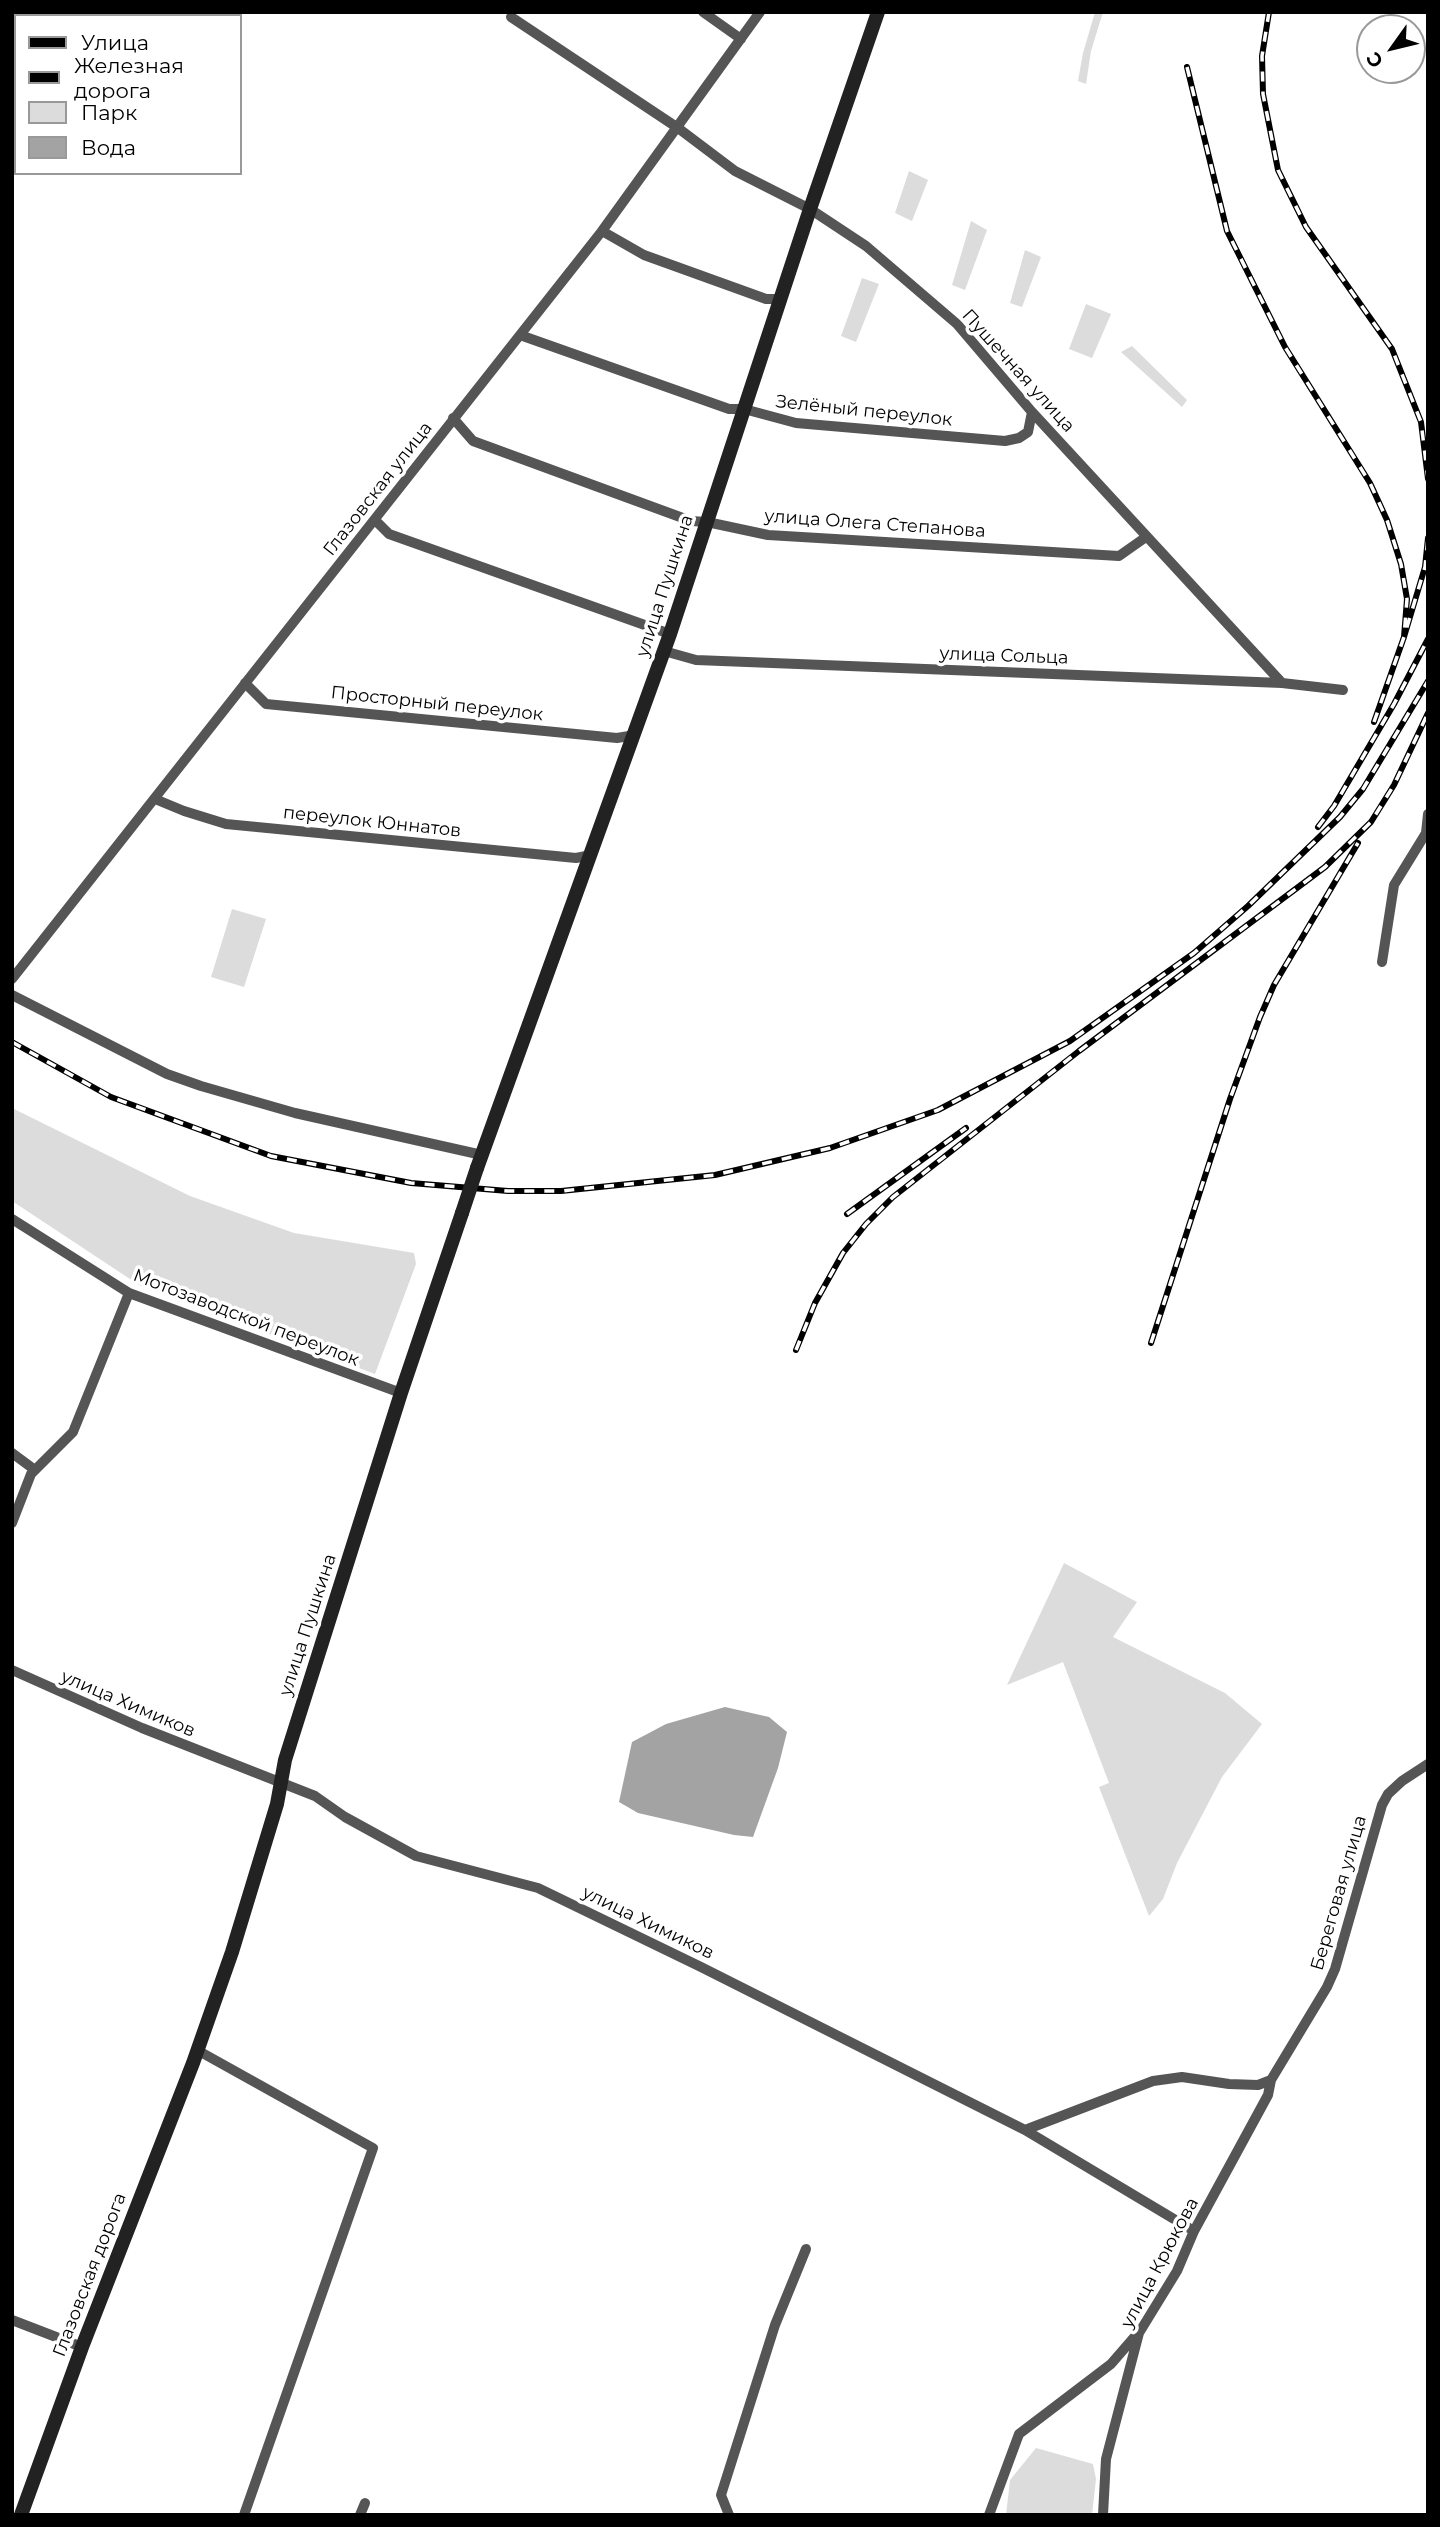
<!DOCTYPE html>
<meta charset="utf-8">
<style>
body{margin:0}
#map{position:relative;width:1440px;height:2527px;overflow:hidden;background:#fff;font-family:Montserrat,sans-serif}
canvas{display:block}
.frame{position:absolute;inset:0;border:14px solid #000;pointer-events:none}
.legend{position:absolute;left:14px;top:14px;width:228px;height:161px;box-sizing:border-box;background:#fff;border:2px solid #999;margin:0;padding:9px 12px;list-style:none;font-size:21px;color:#000}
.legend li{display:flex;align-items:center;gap:14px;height:35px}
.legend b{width:35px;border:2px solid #999}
.north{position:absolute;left:1356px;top:14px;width:70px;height:70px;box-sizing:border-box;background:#fff;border:2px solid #999;border-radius:50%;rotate:236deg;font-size:19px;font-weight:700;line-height:28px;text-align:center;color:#000}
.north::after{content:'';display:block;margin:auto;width:24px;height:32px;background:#000;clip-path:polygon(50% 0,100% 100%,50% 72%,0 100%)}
</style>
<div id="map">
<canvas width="1440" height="2527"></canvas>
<div class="frame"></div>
<ul class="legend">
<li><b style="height:9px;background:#000"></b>Улица</li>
<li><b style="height:9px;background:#000"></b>Железная дорога</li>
<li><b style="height:19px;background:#dcdcdc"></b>Парк</li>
<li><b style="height:19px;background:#a3a3a3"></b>Вода</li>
</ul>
<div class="north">С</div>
</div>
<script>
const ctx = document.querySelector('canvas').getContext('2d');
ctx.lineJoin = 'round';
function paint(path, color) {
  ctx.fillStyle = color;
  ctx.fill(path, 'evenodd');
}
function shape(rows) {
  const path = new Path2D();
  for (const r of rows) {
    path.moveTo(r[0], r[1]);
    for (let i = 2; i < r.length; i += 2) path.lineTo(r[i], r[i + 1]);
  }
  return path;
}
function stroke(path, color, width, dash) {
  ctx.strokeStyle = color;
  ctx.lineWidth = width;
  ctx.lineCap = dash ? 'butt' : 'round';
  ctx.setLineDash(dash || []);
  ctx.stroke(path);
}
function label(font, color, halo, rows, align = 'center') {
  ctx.font = font + ' Montserrat,sans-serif';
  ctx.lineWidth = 7;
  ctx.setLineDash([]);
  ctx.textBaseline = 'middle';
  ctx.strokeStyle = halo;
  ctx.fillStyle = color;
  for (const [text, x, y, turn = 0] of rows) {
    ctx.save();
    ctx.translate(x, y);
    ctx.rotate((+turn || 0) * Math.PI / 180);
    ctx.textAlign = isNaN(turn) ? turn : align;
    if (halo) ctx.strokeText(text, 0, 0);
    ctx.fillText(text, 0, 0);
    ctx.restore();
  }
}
paint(shape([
 [1095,12,1103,12,1091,51,1086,84,1078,81,1083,53],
 [909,171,928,180,912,221,895,213],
 [971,221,987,230,965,290,952,285],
 [1025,250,1041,257,1022,307,1010,303],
 [862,278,879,284,856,342,841,336],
 [1086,304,1111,314,1092,358,1069,349],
 [1132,346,1187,400,1182,407,1121,352],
 [232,909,266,919,244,987,211,977],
 [12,1108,190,1196,294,1233,414,1253,416,1264,375,1374,139,1285,12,1201],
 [1064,1563,1137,1602,1113,1637,1225,1693,1262,1724,1222,1777,1177,1863,1163,1899,1149,1916,1099,1787,1109,1783,1063,1662,1007,1685],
 [1036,2448,1093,2464,1096,2479,1092,2515,1006,2515,1010,2480]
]), '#dcdcdc');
paint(shape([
 [725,1707,769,1717,787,1732,778,1768,753,1837,734,1835,638,1813,619,1802,632,1742,666,1724]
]), '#a3a3a3');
const primary = shape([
 [199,16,206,12],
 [12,108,16,106]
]);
stroke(primary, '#dbdbdb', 19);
stroke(shape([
 [703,12,741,39],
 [511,17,678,128,735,171,810,209,866,246,957,324,1032,412,1282,683],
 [602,231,644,255,766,299,781,299],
 [520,335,729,409,744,409,796,423,1005,441,1019,438,1028,432,1032,412],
 [453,418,473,441,691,521,707,522,768,535,1119,556,1146,537],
 [375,520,389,534,670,634],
 [664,651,696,660,1282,683,1343,690],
 [245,683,266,704,617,738,635,735],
 [155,799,184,811,226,824,576,858,591,855],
 [1382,962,1394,885,1426,833,1428,814],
 [12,979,602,231,760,12],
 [12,995,167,1074,201,1086,295,1113,482,1155],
 [12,1219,129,1293,401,1393],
 [12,1453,35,1470],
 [12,1523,31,1474,73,1432,129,1293],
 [12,1670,142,1728,315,1796,345,1817,416,1856,538,1888,701,1967,1025,2130,1194,2231],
 [197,2050,373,2148,244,2515],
 [1025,2130,1153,2081,1182,2077,1229,2084,1258,2085,1271,2080],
 [12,2320,82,2347],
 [360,2515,365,2503],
 [729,2515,721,2495,775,2325,806,2249],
 [989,2515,1019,2434,1111,2364,1137,2334],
 [1103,2515,1106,2459,1139,2333,1177,2271,1194,2231,1268,2095,1271,2080,1327,1987,1335,1969,1382,1805,1388,1794,1402,1781,1428,1764]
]), '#555', 10);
stroke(shape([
 [477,1168,670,634,810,209,878,12],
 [21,2515,82,2347,193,2063,232,1952,277,1804,285,1760,401,1393,462,1213]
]), '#222', 14);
stroke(primary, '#000', 16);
const rail = shape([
 [1269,12,1262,56,1263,94,1278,170,1306,227,1392,349,1421,422,1428,479],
 [1187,67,1227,231,1285,347,1370,483,1387,520,1401,564,1407,599,1404,637],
 [1374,722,1404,637,1425,567,1428,538],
 [1318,827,1334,806,1394,704,1428,639],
 [12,1042,111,1097,271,1156,411,1183,508,1191,561,1191,715,1175,830,1148,938,1110,1070,1041,1194,953,1248,906,1340,817,1363,789,1428,681],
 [847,1214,966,1128],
 [1151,1343,1230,1099,1260,1017,1274,985,1358,843],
 [796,1350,815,1303,843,1253,866,1224,893,1197,1079,1051,1325,867,1371,822,1394,785,1428,713]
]);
stroke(rail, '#000', 6);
stroke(rail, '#fff', 3.5, [10]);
stroke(shape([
 [462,1213,477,1168]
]), '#222', 14);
label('18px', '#000', '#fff', [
 ["Пушечная улица",1018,371,48],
 ["Зелёный переулок",864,411,6],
 ["Глазовская улица",378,489,-52],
 ["улица Олега Степанова",875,524,4],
 ["улица Пушкина",665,586,-72],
 ["улица Сольца",1004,656,2],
 ["Просторный переулок",437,704,6],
 ["переулок Юннатов",372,822,6],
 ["Мотозаводской переулок",246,1318,21],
 ["улица Пушкина",308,1625,-72],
 ["улица Химиков",128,1704,23],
 ["Береговая улица",1339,1893,-74],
 ["улица Химиков",648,1923,26],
 ["улица Крюкова",1160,2263,-62],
 ["Глазовская дорога",90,2275,-69]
]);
</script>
